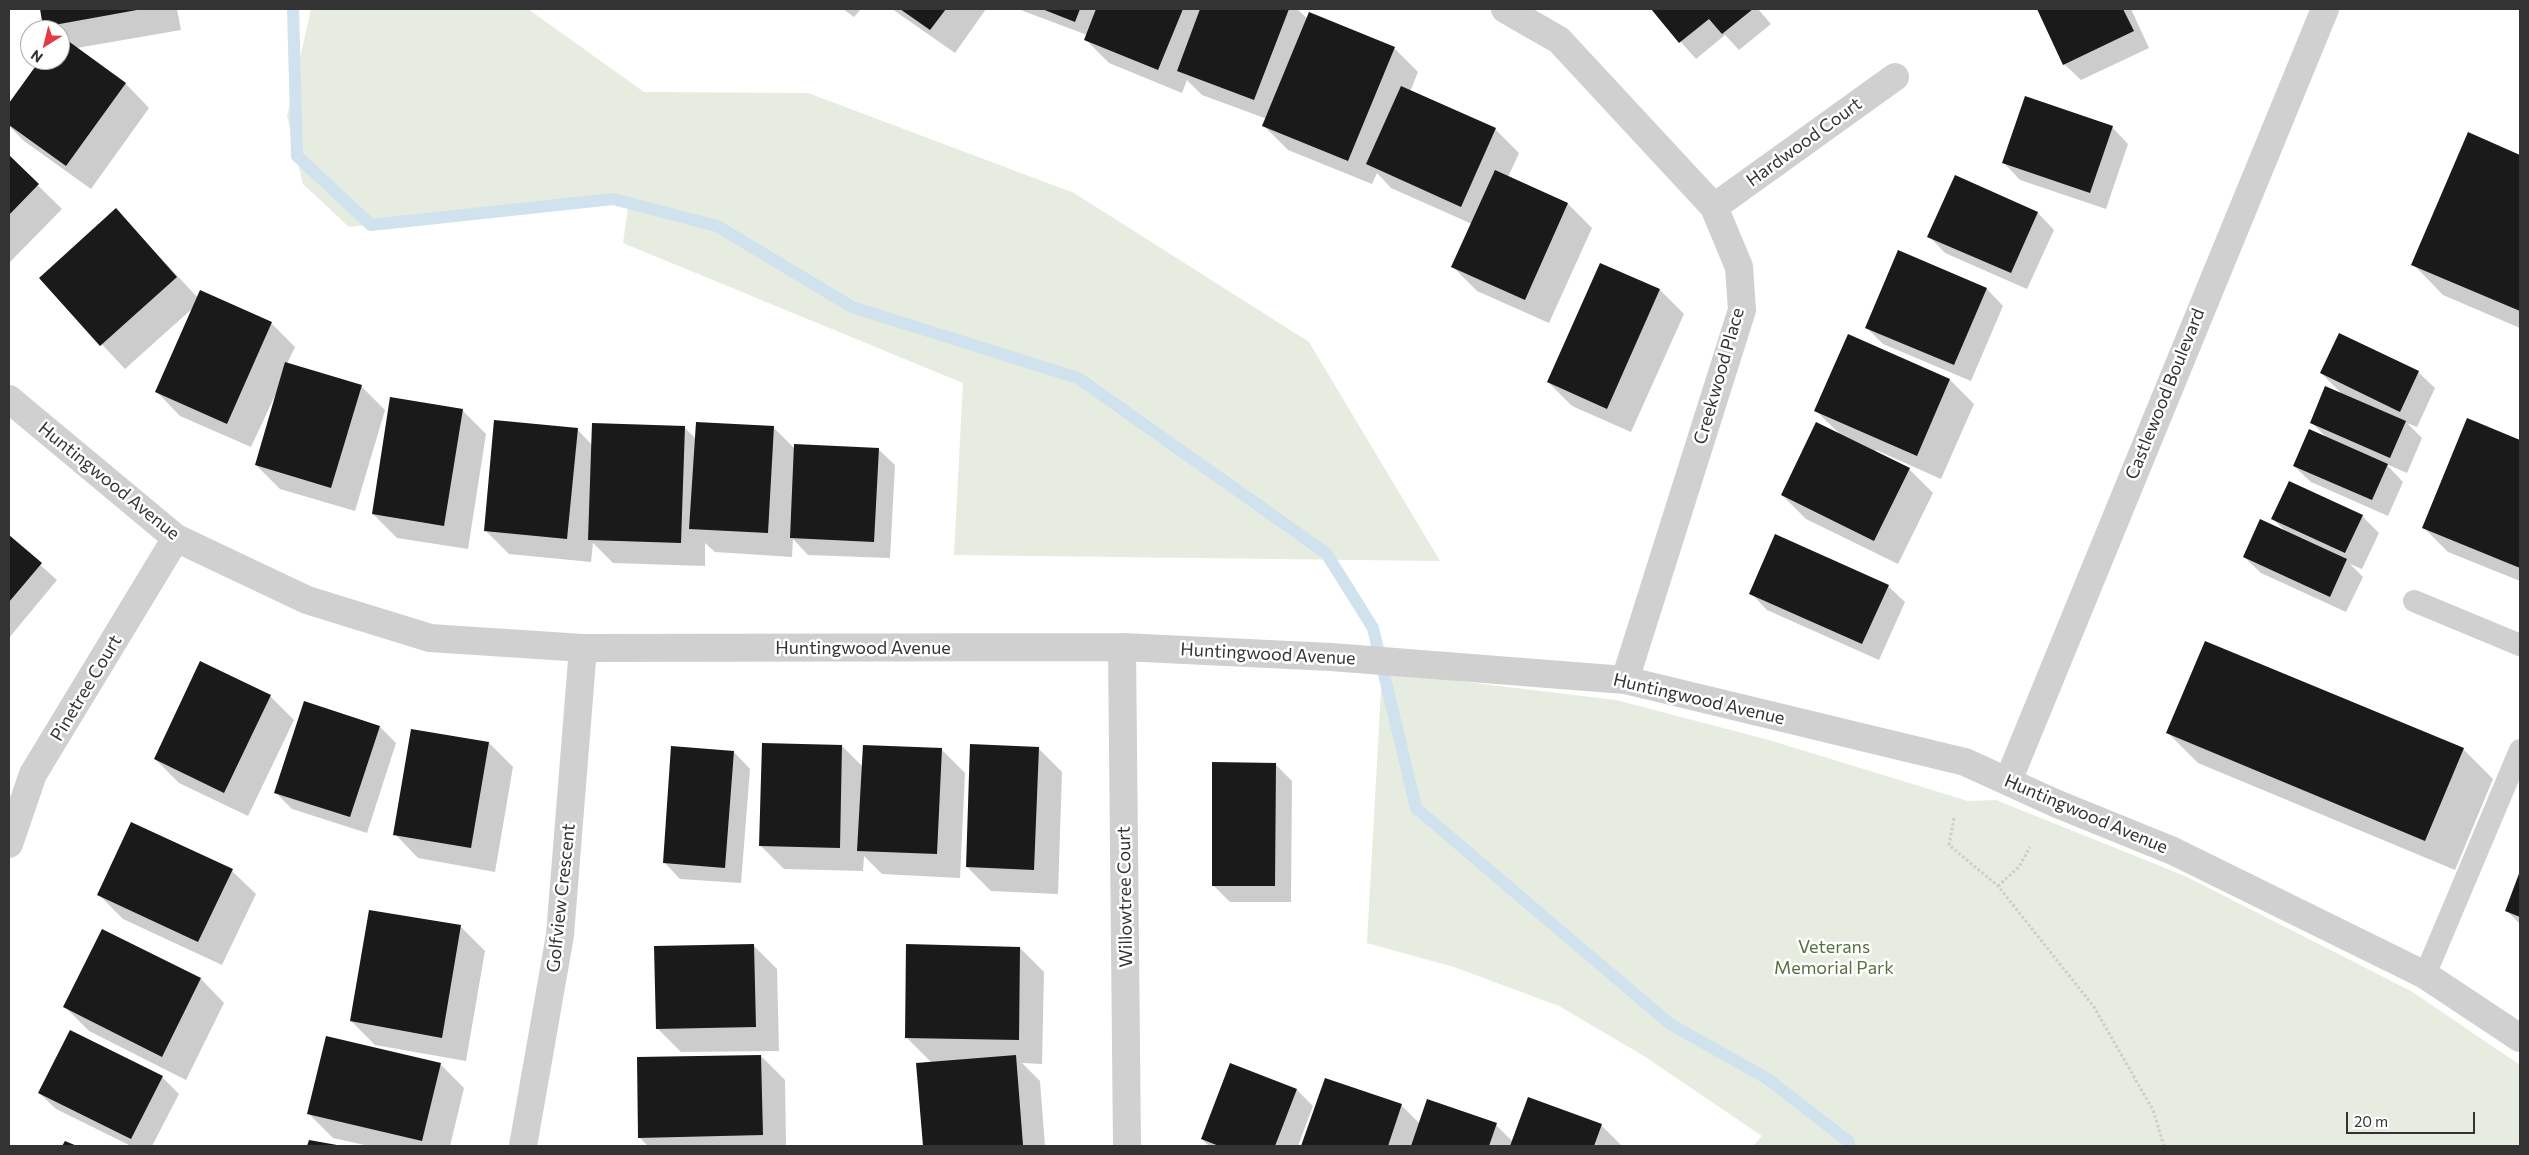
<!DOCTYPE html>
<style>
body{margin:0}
#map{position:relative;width:2529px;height:1155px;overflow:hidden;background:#fff;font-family:Commissioner,sans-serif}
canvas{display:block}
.frame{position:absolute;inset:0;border:10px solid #333;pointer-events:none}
.north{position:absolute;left:20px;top:20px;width:50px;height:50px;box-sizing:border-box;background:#fff;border:1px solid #adadad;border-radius:50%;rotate:216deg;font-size:14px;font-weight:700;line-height:20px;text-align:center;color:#333}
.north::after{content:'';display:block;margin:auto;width:18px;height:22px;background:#e63946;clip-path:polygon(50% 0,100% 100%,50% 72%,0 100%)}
.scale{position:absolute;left:2346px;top:1112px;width:129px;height:22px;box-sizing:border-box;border:2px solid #333;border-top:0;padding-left:6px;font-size:15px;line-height:18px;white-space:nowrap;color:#333;-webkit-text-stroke:4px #fff;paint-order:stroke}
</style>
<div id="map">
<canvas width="2529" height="1155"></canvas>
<div class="frame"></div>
<div class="north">N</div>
<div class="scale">20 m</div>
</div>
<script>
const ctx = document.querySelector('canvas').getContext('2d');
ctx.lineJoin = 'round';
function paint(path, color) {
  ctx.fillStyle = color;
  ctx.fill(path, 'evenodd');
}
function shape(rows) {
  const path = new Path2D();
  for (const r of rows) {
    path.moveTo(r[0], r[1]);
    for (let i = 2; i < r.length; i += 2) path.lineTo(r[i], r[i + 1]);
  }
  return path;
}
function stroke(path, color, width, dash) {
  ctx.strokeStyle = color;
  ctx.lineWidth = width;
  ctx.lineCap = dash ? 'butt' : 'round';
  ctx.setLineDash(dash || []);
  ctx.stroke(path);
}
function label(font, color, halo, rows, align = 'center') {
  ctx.font = font + ' Commissioner,sans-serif';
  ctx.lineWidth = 5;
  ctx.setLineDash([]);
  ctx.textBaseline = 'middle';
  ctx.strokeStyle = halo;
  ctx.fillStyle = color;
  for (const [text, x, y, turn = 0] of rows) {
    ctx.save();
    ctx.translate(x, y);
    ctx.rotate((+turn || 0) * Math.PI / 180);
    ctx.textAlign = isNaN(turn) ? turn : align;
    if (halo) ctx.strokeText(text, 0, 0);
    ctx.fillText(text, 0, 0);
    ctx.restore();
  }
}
paint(shape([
 [311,9,528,9,644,92,808,93,1074,193,1309,342,1440,561,954,555,963,383,623,243,629,201,582,201,349,227,303,184,287,116],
 [1382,672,1616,700,1769,740,1968,801,1996,800,2185,876,2411,991,2520,1065,2520,1146,1753,1146,1762,1136,1644,1056,1559,1006,1454,967,1367,943]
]), '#e6ecdf');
paint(shape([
 [41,9,177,9,181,30,77,48,126,84,149,108,91,189,24,141,9,126,9,106,41,60,60,60,60,30,48,30,44,26],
 [843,9,861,9,854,17],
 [892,9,986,9,955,53],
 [1018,9,1297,9,1308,19,1394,48,1418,72,1410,92,1495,129,1519,153,1508,177,1568,204,1592,228,1549,323,1477,291,1453,267,1472,224,1391,188,1377,173,1372,184,1288,150,1264,126,1267,119,1202,95,1187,80,1182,93,1109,63,1085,39,1087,35],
 [1652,9,1758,9,1771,24,1739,50,1725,35,1696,59],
 [2038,9,2131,9,2149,48,2081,80,2064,64],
 [2112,127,2128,144,2106,209,2020,180,2004,163],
 [2468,134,2520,156,2520,328,2443,295,2413,264],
 [9,157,62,209,9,263],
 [1956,176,2038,213,2054,230,2027,289,1945,253,1929,236],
 [116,210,198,298,271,323,295,347,287,364,361,386,385,410,355,511,280,489,256,465,278,389,251,447,180,416,157,392,194,307,125,369,40,278],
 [1898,252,1987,289,2003,306,1971,381,1883,344,1866,327],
 [1601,264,1660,290,1684,314,1631,432,1572,406,1548,382],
 [1848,335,1950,380,1974,404,1941,479,1876,450,1875,452,1909,469,1933,493,1898,564,1806,519,1782,495,1840,434,1816,411],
 [2418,372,2435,388,2417,427,2407,423,2422,438,2407,473,2386,464,2403,482,2388,516,2311,482,2294,466,2327,438,2311,422,2342,394,2321,373],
 [462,410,486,434,468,549,397,538,373,514],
 [2468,420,2520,441,2520,581,2448,552,2424,528],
 [684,427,696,439,774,428,795,449,878,449,895,465,890,558,808,555,793,539,792,557,715,552,705,543,705,566,613,563,593,543,591,562,509,554,485,530,577,429,592,445],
 [2362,516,2379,533,2362,569,2350,564,2363,577,2346,612,2261,573,2244,557,2287,533,2273,519],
 [9,537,57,580,9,638],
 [1888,586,1905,602,1879,660,1767,610,1751,593],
 [270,696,294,720,248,816,179,783,155,759],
 [380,727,396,743,367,833,292,809,275,792],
 [2168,733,2463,749,2493,779,2455,870,2198,763],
 [489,743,513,767,495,872,418,858,395,834],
 [842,746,863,767,941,749,965,773,960,878,882,874,864,856,863,871,784,869,760,845],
 [1038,748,1062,772,1058,894,991,891,967,867],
 [734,752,750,769,741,883,680,879,664,862],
 [1275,764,1292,781,1291,902,1230,902,1213,885],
 [232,871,256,894,222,965,123,919,99,895],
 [2520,874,2520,924,2507,911],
 [461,927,485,951,466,1061,375,1045,351,1021],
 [103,931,201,979,224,1003,186,1080,89,1031,65,1007],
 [753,945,777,969,779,1051,681,1052,657,1028],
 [1020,948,1044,972,1042,1064,1022,1063,1040,1081,1045,1146,924,1146,918,1064,932,1063,906,1037],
 [761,1056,785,1080,786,1146,648,1146,639,1137],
 [440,1064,464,1088,450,1146,369,1146,333,1138,309,1114],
 [162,1077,179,1094,152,1146,131,1146,56,1109,39,1093],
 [1325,1079,1401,1105,1420,1124,1496,1125,1513,1142,1601,1125,1622,1146,1302,1146],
 [1297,1090,1313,1106,1298,1146,1209,1146,1202,1139]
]), '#0003');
stroke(shape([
 [293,9,297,156,371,225,613,199,717,226,852,307,1078,378,1326,553,1373,628,1416,808,1670,1024,1768,1079,1849,1142,1849,1146]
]), '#cfe2ee', 12);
paint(shape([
 [40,9,137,9,137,10,43,27],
 [900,9,946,9,930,30],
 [1042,9,1080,9,1075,22],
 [1096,9,1183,9,1158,70,1084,40],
 [1200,9,1289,9,1254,100,1177,71],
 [1651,9,1753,9,1722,34,1709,19,1679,43],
 [2037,9,2123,9,2134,31,2063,65],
 [1309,12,1395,47,1348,161,1262,126],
 [60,35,126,83,66,166,9,125,9,103,40,60,60,60],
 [1401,86,1496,128,1461,207,1366,164],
 [2025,96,2113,126,2090,193,2002,163],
 [2468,132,2520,155,2520,311,2411,265],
 [9,155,39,184,9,215],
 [1495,170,1568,203,1525,300,1451,267],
 [1955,175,2038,212,2011,273,1927,237],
 [116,208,177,277,100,346,39,278],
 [1898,250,1987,288,1954,365,1865,328],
 [1600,263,1660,289,1607,409,1547,382],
 [200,290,272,322,227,424,155,392],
 [2339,333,2419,371,2400,412,2320,373],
 [1848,334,1950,379,1917,456,1814,411],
 [285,362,362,385,331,488,255,465],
 [2325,386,2406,421,2390,458,2310,423],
 [390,397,463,409,444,526,372,514],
 [2467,418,2520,440,2520,568,2422,528],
 [494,420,578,428,567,539,484,531],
 [696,422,774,426,768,533,689,529],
 [1816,422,1910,468,1874,541,1781,495],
 [592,423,685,426,681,543,588,540],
 [2309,429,2388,464,2372,500,2293,466],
 [794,444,879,448,874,542,790,538],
 [2289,481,2363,515,2345,553,2271,519],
 [2260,519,2347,559,2330,597,2243,557],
 [1775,534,1889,585,1862,644,1749,594],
 [9,535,42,563,9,602],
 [2205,641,2464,748,2425,841,2166,733],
 [200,661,271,695,224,793,154,759],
 [304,701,380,726,350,817,274,793],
 [411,729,489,742,471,848,393,835],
 [762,743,842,745,840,848,759,846],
 [970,744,1039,747,1034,870,966,867],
 [863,745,942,748,937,854,857,851],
 [671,746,734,751,725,868,663,863],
 [1212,762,1276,763,1275,886,1212,886],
 [131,822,233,869,198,942,97,895],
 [2520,871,2520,917,2505,911],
 [369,910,461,925,442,1038,350,1021],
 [102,929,201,978,162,1057,63,1007],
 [754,944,756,1027,656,1029,654,946],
 [906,944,1020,947,1019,1040,905,1038],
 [70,1030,163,1076,131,1139,38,1093],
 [326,1036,441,1063,422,1141,307,1114],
 [761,1055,763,1135,638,1138,637,1057],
 [1016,1055,1023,1145,923,1146,916,1063],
 [1230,1063,1297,1089,1275,1146,1219,1146,1201,1139],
 [1325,1078,1402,1104,1388,1146,1301,1146],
 [1528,1097,1602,1124,1594,1146,1510,1146],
 [1427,1099,1497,1123,1489,1146,1411,1146],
 [309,1140,337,1145,337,1146,307,1146],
 [65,1141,77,1146,62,1146]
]), '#1a1a1a');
stroke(shape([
 [1954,818,1949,845,1998,886,2094,1007,2153,1110,2164,1146],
 [1998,886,2019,867,2030,847]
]), '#cdcdcd', 3, [2.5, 2.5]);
stroke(shape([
 [2414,601,2520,645],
 [2425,975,2520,750]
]), '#d0d0d0', 22);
stroke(shape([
 [1505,9,1559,40,1714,207,1739,267,1742,310,1625,680],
 [1714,207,1895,77],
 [9,399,176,538,307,600,430,638,583,648,1122,647,1331,657,1625,680,1965,762,2055,803,2173,851,2425,975,2520,1038],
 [1122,647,1127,1146],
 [2008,781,2325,9],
 [9,844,33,774,176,538],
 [523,1146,560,935,583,648]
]), '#d0d0d0', 28);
label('18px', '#333', '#fff', [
 ["Hardwood Court",1804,142,-36],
 ["Creekwood Place",1719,376,-74],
 ["Castlewood Boulevard",2165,394,-68],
 ["Huntingwood Avenue",109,481,39],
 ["Huntingwood Avenue",863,648],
 ["Huntingwood Avenue",1268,654,3],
 ["Pinetree Court",86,688,-59],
 ["Huntingwood Avenue",1699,699,13],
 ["Huntingwood Avenue",2086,814,23],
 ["Willowtree Court",1125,897,-91],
 ["Golfview Crescent",561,898,-84]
]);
label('18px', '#56703f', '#fff', [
 ["Veterans",1834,947],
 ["Memorial Park",1834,968]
]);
</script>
